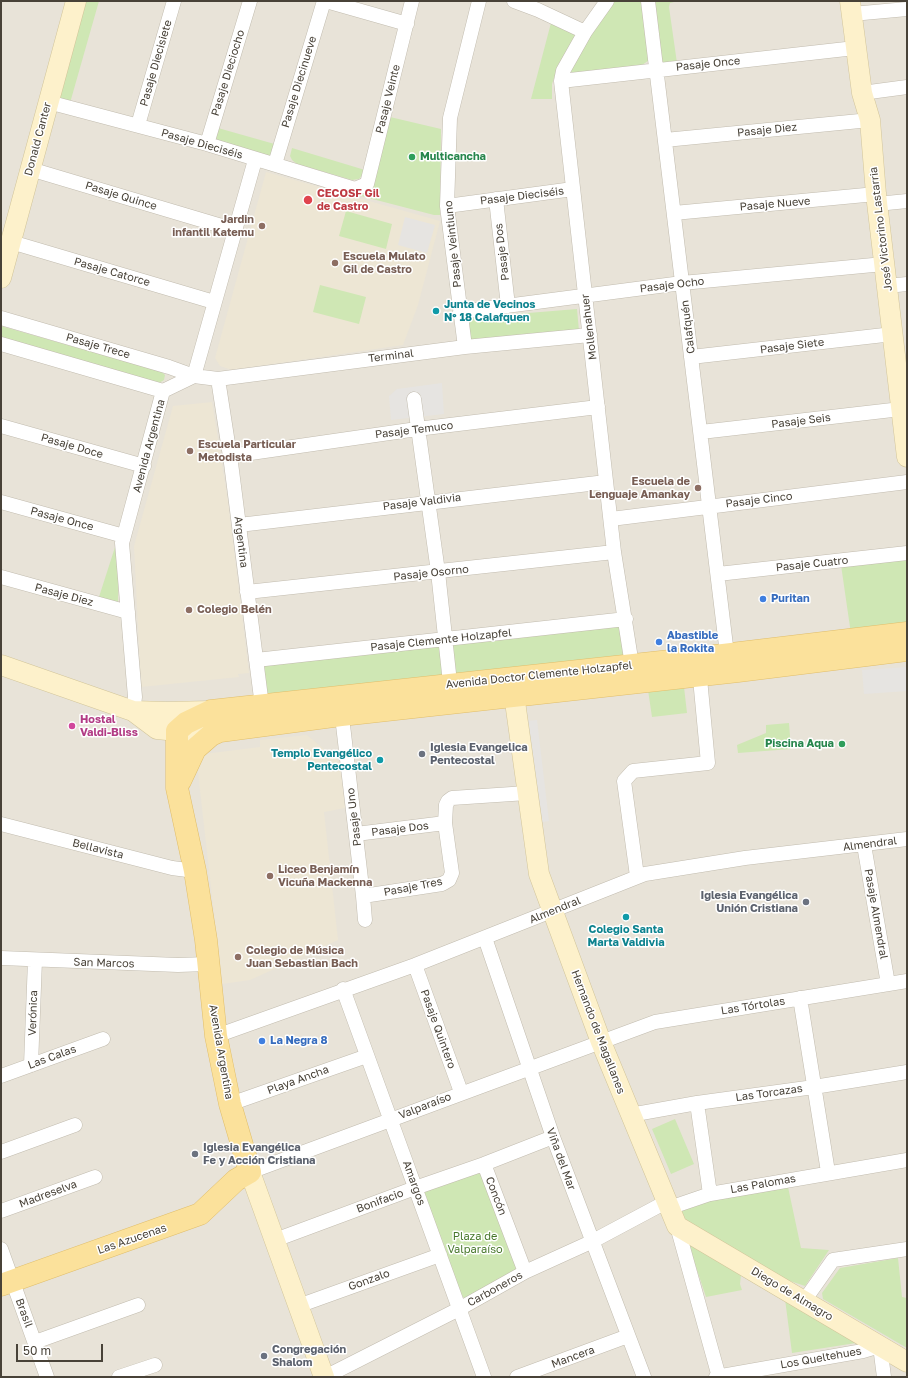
<!DOCTYPE html>
<meta charset="utf-8">
<style>
body{margin:0}
#map{position:relative;width:908px;height:1378px;overflow:hidden;background:#f4f1e9;font-family:"Golos Text",sans-serif}
canvas{display:block}
.frame{position:absolute;inset:0;border:2px solid #484238;pointer-events:none}
.scale{position:absolute;left:16px;top:1344px;width:87px;height:18px;box-sizing:border-box;border:2px solid #484238;border-top:0;padding-left:5px;font-size:12px;line-height:14px;white-space:nowrap;color:#484238;-webkit-text-stroke:3px #fff;paint-order:stroke}
</style>
<div id="map">
<canvas width="908" height="1378"></canvas>
<div class="frame"></div>
<div class="scale">50 m</div>
</div>
<script>
const ctx = document.querySelector('canvas').getContext('2d');
ctx.lineJoin = 'round';
function paint(path, color) {
  ctx.fillStyle = color;
  ctx.fill(path, 'evenodd');
}
function shape(rows) {
  const path = new Path2D();
  for (const r of rows) {
    path.moveTo(r[0], r[1]);
    for (let i = 2; i < r.length; i += 2) path.lineTo(r[i], r[i + 1]);
  }
  return path;
}
function stroke(path, color, width, dash) {
  ctx.strokeStyle = color;
  ctx.lineWidth = width;
  ctx.lineCap = dash ? 'butt' : 'round';
  ctx.setLineDash(dash || []);
  ctx.stroke(path);
}
function label(font, color, halo, rows, align = 'center') {
  ctx.font = font + ' "Golos Text",sans-serif';
  ctx.lineWidth = 3;
  ctx.setLineDash([]);
  ctx.textBaseline = 'middle';
  ctx.strokeStyle = halo;
  ctx.fillStyle = color;
  for (const [text, x, y, turn = 0] of rows) {
    ctx.save();
    ctx.translate(x, y);
    ctx.rotate((+turn || 0) * Math.PI / 180);
    ctx.textAlign = isNaN(turn) ? turn : align;
    if (halo) ctx.strokeText(text, 0, 0);
    ctx.fillText(text, 0, 0);
    ctx.restore();
  }
}
paint(shape([
 [1,1,907,1,907,1377,1,1377]
]), '#e8e3d8');
paint(shape([
 [266,172,440,221,418,305,403,345,232,370,220,366,215,358],
 [212,402,228,502,249,673,238,674,239,677,141,687,134,546,173,406],
 [307,735,341,763,345,808,324,812,338,940,250,980,222,984,197,764,204,754,260,747,260,740]
]), '#ede6d4');
paint(shape([
 [82,1,99,1,70,103,56,96],
 [611,1,642,1,649,60,641,66,573,73,559,63,552,84,552,99,531,99,552,19,586,38],
 [654,1,678,1,670,3,669,7,677,63,663,65,661,59],
 [390,117,441,129,440,215,434,215,357,195],
 [218,128,278,145,270,157,215,139],
 [292,148,365,170,363,174,359,179,352,180,297,164,292,160,290,156],
 [346,211,392,224,386,249,339,236],
 [320,285,366,297,359,324,313,312],
 [577,309,579,331,469,343,467,318],
 [1,326,162,372,165,375,164,380,159,383,1,340],
 [116,544,119,545,118,605,98,600],
 [907,557,907,627,851,634,841,565],
 [623,622,625,659,463,679,454,673,451,644],
 [442,643,447,680,273,697,267,694,264,664],
 [684,687,687,713,652,717,648,690],
 [789,723,791,749,738,753,737,745,766,733,766,725],
 [675,1119,694,1164,671,1174,652,1129],
 [476,1171,485,1178,518,1273,466,1301,461,1294,424,1191],
 [788,1187,801,1248,829,1250,805,1286,787,1280,682,1218,680,1210,712,1200],
 [686,1237,741,1275,740,1284,742,1290,706,1297],
 [898,1258,902,1297,907,1298,907,1348,823,1299,822,1293,840,1268],
 [785,1299,856,1343,792,1353]
]), '#cfe7b4');
paint(shape([
 [405,217,435,225,427,253,398,245],
 [442,383,444,414,391,420,389,396,397,389],
 [907,667,907,691,864,694,862,670],
 [537,720,549,821,537,823,526,721]
]), '#e6e4e1');
const street = shape([
 [326,1,407,24],
 [514,1,538,10,585,32],
 [607,1,585,32,563,71,561,81,614,552,632,665],
 [648,1,727,654],
 [852,14,907,9],
 [561,81,855,48],
 [862,93,907,87],
 [48,102,207,144,355,189,367,184,412,1],
 [138,125,174,1],
 [665,140,870,120],
 [207,144,250,1],
 [275,164,324,1],
 [30,169,235,230],
 [496,199,508,306],
 [877,204,907,201],
 [447,206,573,189],
 [674,213,876,194],
 [11,242,214,302],
 [887,286,907,284],
 [460,312,682,283,884,264],
 [1,318,169,367,194,376,218,379,465,347,590,335],
 [1,344,163,391],
 [465,347,447,206,450,118,479,1],
 [691,357,893,334],
 [218,379,231,463,262,706],
 [414,399,438,572,451,692],
 [1,426,144,466],
 [701,432,901,409],
 [230,456,417,429,598,407],
 [1,502,124,536],
 [611,519,907,482],
 [239,525,606,482],
 [718,574,907,553],
 [1,577,128,612],
 [247,592,614,552],
 [256,660,626,619],
 [341,708,363,896,365,920],
 [133,711,135,697,122,543,124,536,163,391,194,376,255,160],
 [1,824,172,868,195,871],
 [356,834,445,823],
 [864,845,888,984],
 [637,876,624,781,633,771,708,763,699,668],
 [363,896,442,884,449,880,452,873,445,823,446,805,448,801,452,798,527,793],
 [485,938,553,1137,644,1377],
 [1,958,178,965,207,964],
 [415,965,461,1092],
 [343,989,484,1377],
 [800,998,828,1172],
 [216,1036,415,965,645,874,745,858,907,839],
 [31,1065,35,960],
 [1,1076,103,1039],
 [697,1103,710,1194,907,1160],
 [230,1104,367,1056],
 [630,1115,697,1103,814,1087,907,1072],
 [1,1152,75,1125],
 [484,1164,525,1272],
 [250,1172,655,1022,907,981],
 [669,1208,710,1194],
 [1,1211,95,1177],
 [677,1226,719,1377],
 [275,1240,415,1188,484,1164,553,1137],
 [1,1249,47,1377],
 [804,1301,833,1260,907,1249],
 [298,1306,440,1255],
 [35,1342,138,1305],
 [119,1377,155,1365],
 [325,1377,459,1309,525,1272,591,1242,666,1202],
 [517,1377,628,1336],
 [716,1377,863,1351,880,1346,884,1377]
]);
const secondary = shape([
 [850,1,862,93,870,120,876,194,907,457],
 [1,278,76,1],
 [1,665,133,711,157,729,177,731,220,731],
 [512,680,539,874,601,1042,677,1226,907,1362],
 [133,711,167,712,211,711],
 [250,1172,324,1377]
]);
const primary = shape([
 [180,781,195,749,211,735,220,731,341,715,738,671,907,650],
 [1,1285,200,1214,236,1180,250,1172,230,1104,216,1036,206,940,195,871,177,788,177,731,186,723,211,711,698,658,907,633]
]);
stroke(street, '#c2bcaf', 15);
stroke(secondary, '#d2c59a', 21);
stroke(primary, '#e0be6b', 23);
stroke(street, '#fff', 14);
stroke(secondary, '#fdf1cb', 20);
stroke(primary, '#fbe19b', 22);
for (const [x, y, r, color] of [
 [412,157,4,"#2e9e5b"],
 [308,200,5,"#e0444e"],
 [262,226,4,"#8d6e63"],
 [335,263,4,"#8d6e63"],
 [436,311,4,"#0f9aa8"],
 [190,451,4,"#8d6e63"],
 [698,488,4,"#8d6e63"],
 [763,599,4,"#3f7fe0"],
 [189,610,4,"#8d6e63"],
 [659,642,4,"#3f7fe0"],
 [72,726,4,"#d1479c"],
 [842,744,4,"#2e9e5b"],
 [422,754,4,"#6b7280"],
 [380,760,4,"#0f9aa8"],
 [270,876,4,"#8d6e63"],
 [806,902,4,"#6b7280"],
 [626,917,4,"#0f9aa8"],
 [238,957,4,"#8d6e63"],
 [262,1041,4,"#3f7fe0"],
 [195,1154,4,"#6b7280"],
 [264,1356,4,"#6b7280"]
]) {
  const dot = new Path2D();
  dot.arc(x, y, r, 0, 2 * Math.PI);
  ctx.fillStyle = color;
  ctx.fill(dot);
  stroke(dot, '#fff', 1.5);
}
label('11px', '#484238', '#fff', [
 ["Pasaje Diecisiete",156,63,-74],
 ["Pasaje Once",708,64,-6],
 ["Pasaje Dieciocho",228,73,-73],
 ["Pasaje Diecinueve",299,82,-73],
 ["Pasaje Veinte",388,99,-76],
 ["Pasaje Diez",767,130,-6],
 ["Donald Canter",38,139,-75],
 ["Pasaje Dieciséis",202,144,16],
 ["Pasaje Quince",121,196,17],
 ["Pasaje Dieciséis",522,196,-7],
 ["Pasaje Nueve",775,204,-5],
 ["José Victorino Lastarria",881,229,-97],
 ["Pasaje Veintiuno",453,244,-96],
 ["Pasaje Dos",502,252,-97],
 ["Pasaje Catorce",112,272,16],
 ["Pasaje Ocho",672,285,-7],
 ["Mollenahuer",589,327,-97],
 ["Calafquén",688,327,-97],
 ["Pasaje Trece",98,346,16],
 ["Pasaje Siete",792,346,-7],
 ["Terminal",391,356,-7],
 ["Pasaje Seis",801,421,-7],
 ["Pasaje Temuco",414,430,-7],
 ["Pasaje Doce",72,446,16],
 ["Avenida Argentina",149,446,-75],
 ["Pasaje Cinco",759,500,-7],
 ["Pasaje Valdivia",422,502,-7],
 ["Pasaje Once",62,519,15],
 ["Argentina",241,542,83],
 ["Pasaje Cuatro",812,564,-6],
 ["Pasaje Osorno",431,573,-6],
 ["Pasaje Diez",64,595,15],
 ["Pasaje Clemente Holzapfel",441,640,-6],
 ["Avenida Doctor Clemente Holzapfel",539,675,-6],
 ["Pasaje Uno",354,817,-97],
 ["Pasaje Dos",400,829,-7],
 ["Almendral",870,844,-7],
 ["Bellavista",98,849,14],
 ["Pasaje Tres",413,887,-11],
 ["Almendral",555,910,-22],
 ["Pasaje Almendral",876,914,80],
 ["San Marcos",104,963,2],
 ["Las Tórtolas",753,1006,-9],
 ["Verónica",33,1013,-88],
 ["Pasaje Quintero",438,1029,70],
 ["Hernando de Magallanes",598,1032,69],
 ["Avenida Argentina",221,1052,80],
 ["Las Calas",52,1057,-20],
 ["Playa Ancha",298,1080,-20],
 ["Las Torcazas",769,1093,-8],
 ["Valparaíso",425,1106,-21],
 ["Viña del Mar",561,1159,70],
 ["Amargos",414,1183,70],
 ["Las Palomas",763,1184,-10],
 ["Madreselva",48,1194,-20],
 ["Concón",496,1196,69],
 ["Bonifacio",380,1201,-20],
 ["Las Azucenas",132,1239,-19],
 ["Gonzalo",369,1280,-20],
 ["Carboneros",495,1289,-29],
 ["Diego de Almagro",792,1294,31],
 ["Brasil",24,1313,70],
 ["Mancera",573,1357,-20],
 ["Los Queltehues",821,1358,-10]
]);
label('bold 11px', '#27864d', '#fff', [
 ["Multicancha",420,157],
 ["Piscina Aqua",834,744,"right"]
], 'left');
label('bold 11px', '#be3a42', '#fff', [
 ["CECOSF Gil",317,194],
 ["de Castro",317,207]
], 'left');
label('bold 11px', '#785e54', '#fff', [
 ["Jardin",254,220,"right"],
 ["infantil Katemu",254,233,"right"],
 ["Escuela Mulato",343,257],
 ["Gil de Castro",343,270],
 ["Escuela Particular",198,445],
 ["Metodista",198,458],
 ["Escuela de",690,482,"right"],
 ["Lenguaje Amankay",690,495,"right"],
 ["Colegio Belén",197,610],
 ["Liceo Benjamín",278,870],
 ["Vicuña Mackenna",278,883],
 ["Colegio de Música",246,951],
 ["Juan Sebastian Bach",246,964]
], 'left');
label('bold 11px', '#0d838f', '#fff', [
 ["Junta de Vecinos",444,305],
 ["N° 18 Calafquen",444,318],
 ["Templo Evangélico",372,754,"right"],
 ["Pentecostal",372,767,"right"],
 ["Colegio Santa",626,930,"center"],
 ["Marta Valdivia",626,943,"center"]
], 'left');
label('bold 11px', '#366cbe', '#fff', [
 ["Puritan",771,599],
 ["Abastible",667,636],
 ["la Rokita",667,649],
 ["La Negra 8",270,1041]
], 'left');
label('bold 11px', '#b23c85', '#fff', [
 ["Hostal",80,720],
 ["Valdi-Bliss",80,733]
], 'left');
label('bold 11px', '#5b616d', '#fff', [
 ["Iglesia Evangelica",430,748],
 ["Pentecostal",430,761],
 ["Iglesia Evangélica",798,896,"right"],
 ["Unión Cristiana",798,909,"right"],
 ["Iglesia Evangélica",203,1148],
 ["Fe y Acción Cristiana",203,1161],
 ["Congregación",272,1350],
 ["Shalom",272,1363]
], 'left');
label('11px', '#48782c', '#fff', [
 ["Plaza de",475,1237],
 ["Valparaíso",475,1250]
]);
</script>
